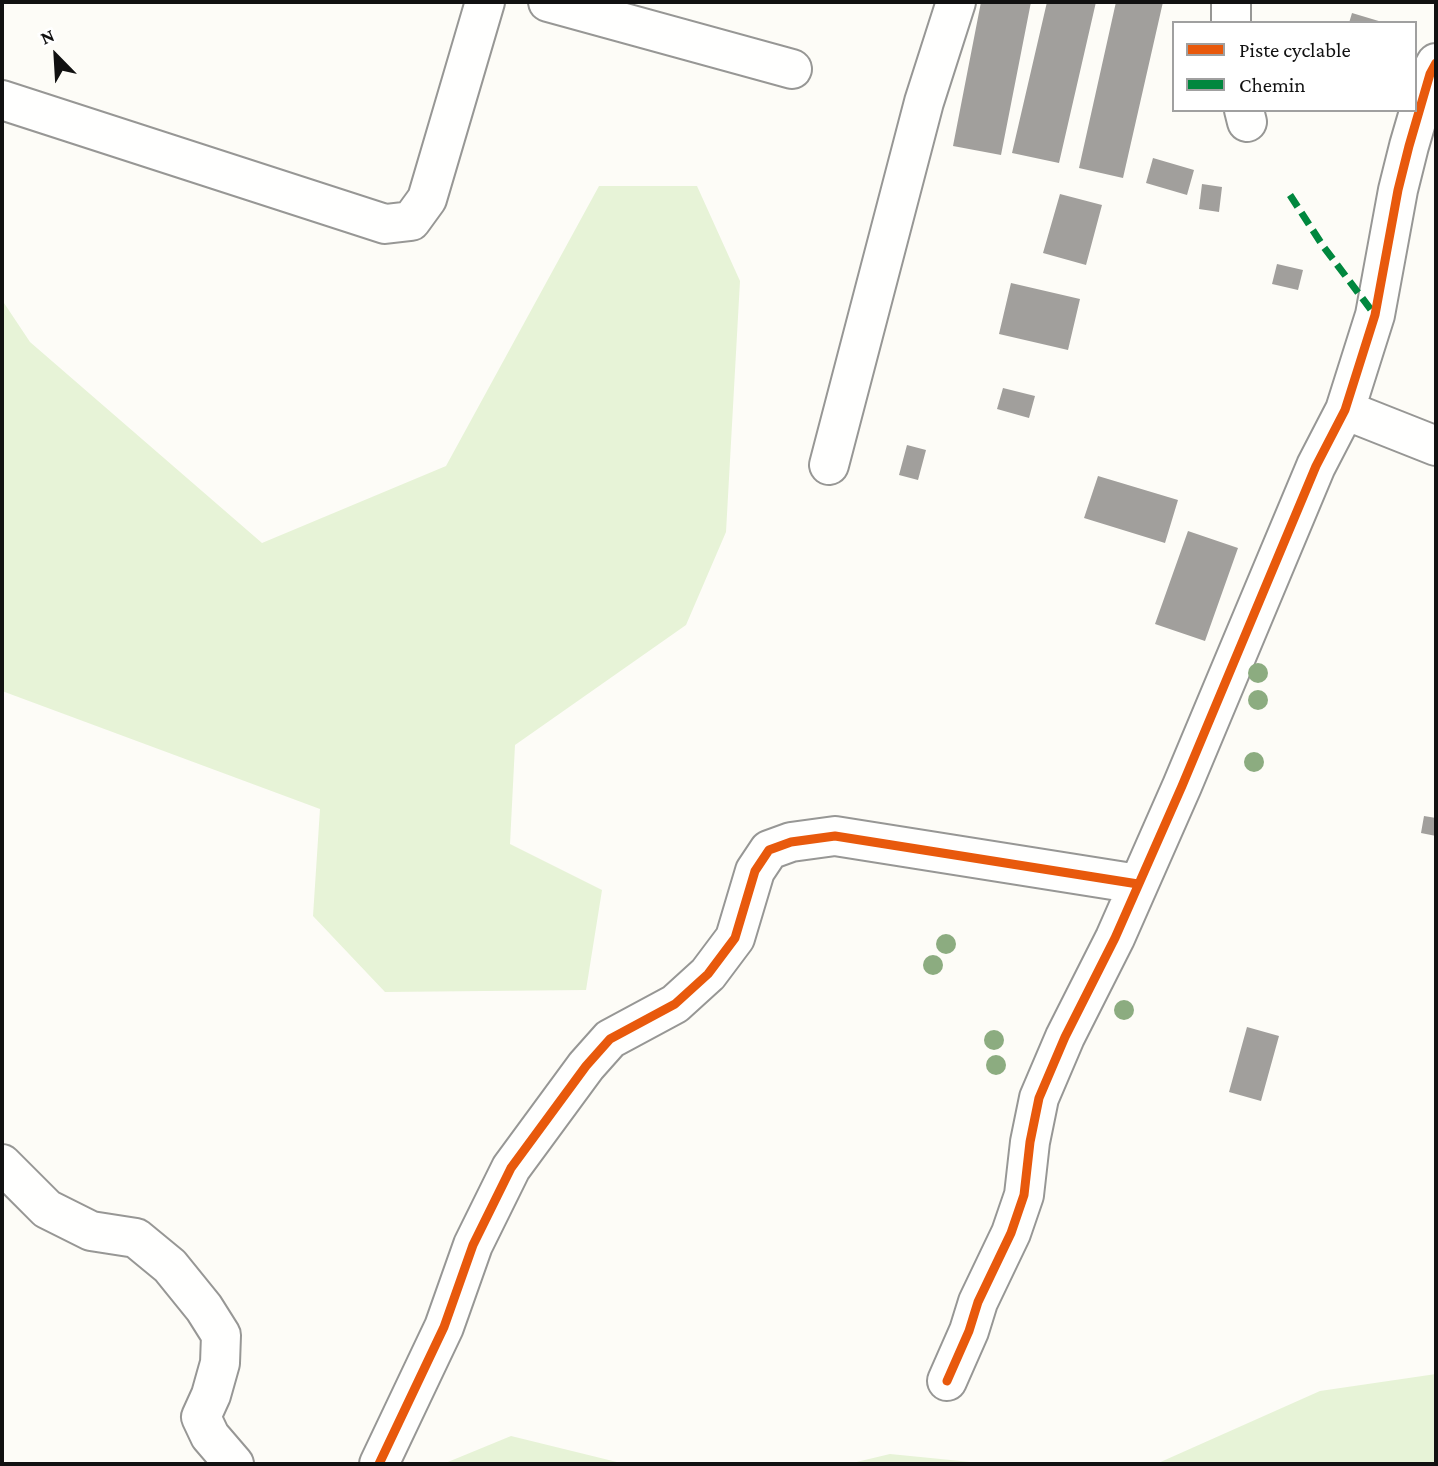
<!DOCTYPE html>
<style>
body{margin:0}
#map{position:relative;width:1438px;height:1466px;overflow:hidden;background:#fdfcf7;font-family:"Crimson Pro",serif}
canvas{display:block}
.frame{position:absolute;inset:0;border:4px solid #111;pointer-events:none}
.legend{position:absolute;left:1172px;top:21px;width:245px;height:91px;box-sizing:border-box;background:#fff;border:2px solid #a0a0a0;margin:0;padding:9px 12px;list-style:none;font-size:21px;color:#111}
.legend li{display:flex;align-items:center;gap:14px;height:35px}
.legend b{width:35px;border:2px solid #a0a0a0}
.north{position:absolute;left:21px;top:21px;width:70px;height:70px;-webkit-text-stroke:5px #fff;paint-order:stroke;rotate:336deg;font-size:19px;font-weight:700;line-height:28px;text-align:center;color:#111}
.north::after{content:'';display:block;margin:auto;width:24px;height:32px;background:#111;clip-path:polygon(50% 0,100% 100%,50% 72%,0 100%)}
</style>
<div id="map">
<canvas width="1438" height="1466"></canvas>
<div class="frame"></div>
<ul class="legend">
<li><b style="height:9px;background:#e8590c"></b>Piste cyclable</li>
<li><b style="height:9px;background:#00873e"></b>Chemin</li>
</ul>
<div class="north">N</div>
</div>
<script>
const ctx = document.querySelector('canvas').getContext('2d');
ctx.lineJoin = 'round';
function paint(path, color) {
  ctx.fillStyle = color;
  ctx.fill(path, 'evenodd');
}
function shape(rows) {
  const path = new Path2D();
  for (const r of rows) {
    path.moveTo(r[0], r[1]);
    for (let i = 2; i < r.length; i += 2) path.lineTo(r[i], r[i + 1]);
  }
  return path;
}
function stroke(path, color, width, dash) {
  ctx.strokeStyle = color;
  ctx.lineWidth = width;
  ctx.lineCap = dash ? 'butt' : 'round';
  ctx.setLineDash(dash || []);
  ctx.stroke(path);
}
paint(shape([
 [599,186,697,186,740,281,726,532,686,625,515,745,510,844,602,890,586,990,385,992,313,916,320,809,2,691,2,300,30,342,262,543,446,466],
 [1436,1374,1436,1464,1156,1464,1320,1391],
 [511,1436,625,1464,443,1464],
 [890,1454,991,1464,848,1464]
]), '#e7f3d7');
paint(shape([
 [981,2,1031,2,1001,155,953,146],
 [1047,2,1096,2,1059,163,1012,153],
 [1116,2,1163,2,1123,178,1079,168],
 [1352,13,1382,22,1382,23,1349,23],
 [1153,158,1194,170,1187,195,1146,183],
 [1202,184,1222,187,1219,212,1199,209],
 [1060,194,1102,205,1086,265,1043,253],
 [1277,264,1303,270,1298,290,1272,284],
 [1011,283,1080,299,1068,350,999,334],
 [1003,388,1035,396,1029,418,997,409],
 [907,445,926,450,918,480,899,475],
 [1098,476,1178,500,1165,543,1084,518],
 [1188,531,1238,548,1205,641,1155,624],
 [1424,816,1436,818,1436,836,1421,833],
 [1247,1027,1279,1036,1261,1101,1229,1092]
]), '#a19f9c');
const minor = shape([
 [548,2,792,69],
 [1231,2,1231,23],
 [2,100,385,224,411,221,427,199,485,2],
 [1244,110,1247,122],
 [1345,410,1436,446],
 [829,465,924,102,956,2],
 [2,1164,47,1209,91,1231,136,1238,170,1266,204,1308,221,1335,220,1363,211,1395,201,1417,210,1436,234,1464],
 [947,1381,969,1331,978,1302,1011,1233,1024,1195,1030,1142,1039,1098,1065,1037,1115,938,1182,786,1316,466,1345,410,1375,315,1398,190,1409,146,1430,74,1436,63],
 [379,1464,444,1327,473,1245,511,1168,586,1066,610,1039,675,1004,708,974,735,938,755,871,769,850,791,842,835,836,1138,884]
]);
stroke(minor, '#979795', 42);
stroke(minor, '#fffffe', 38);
stroke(shape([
 [1290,195,1323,246,1375,315]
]), '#00873e', 7, [14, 7]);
stroke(shape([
 [947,1381,969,1331,978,1302,1011,1233,1024,1195,1030,1142,1039,1098,1065,1037,1115,938,1182,786,1316,466,1345,410,1375,315,1398,190,1409,146,1430,74,1436,63],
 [379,1464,444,1327,473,1245,511,1168,586,1066,610,1039,675,1004,708,974,735,938,755,871,769,850,791,842,835,836,1138,884]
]), '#e8590c', 9);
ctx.fillStyle = '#8cac80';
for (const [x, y] of [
 [1258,673],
 [1258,700],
 [1254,762],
 [946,944],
 [933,965],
 [1124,1010],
 [994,1040],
 [996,1065]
]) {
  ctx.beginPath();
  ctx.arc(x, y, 10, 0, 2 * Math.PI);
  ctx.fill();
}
</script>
